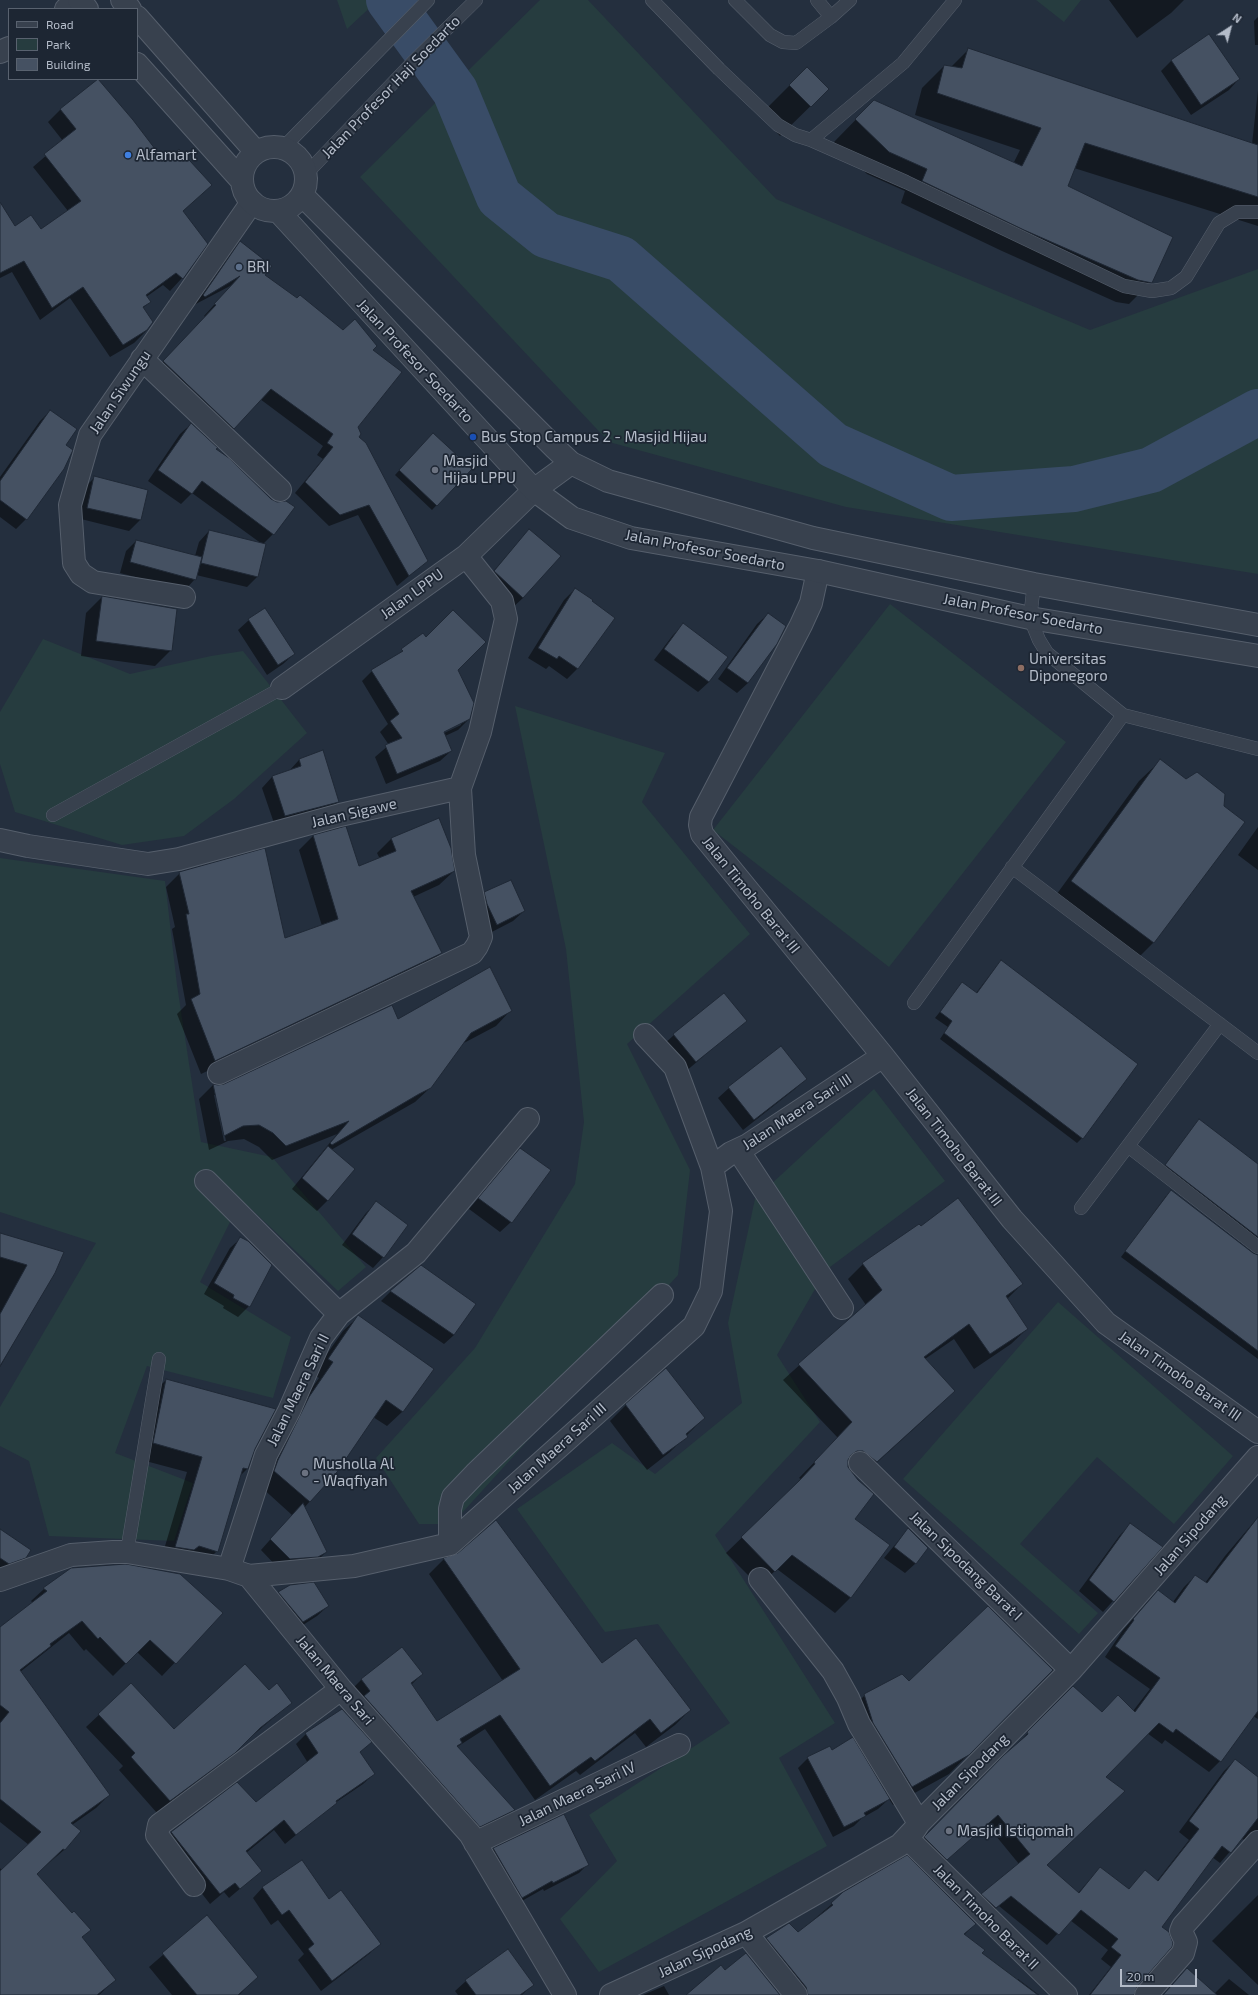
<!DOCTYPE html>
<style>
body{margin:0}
#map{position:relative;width:1258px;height:1995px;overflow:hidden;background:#242f3e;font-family:"Exo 2",sans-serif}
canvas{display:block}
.legend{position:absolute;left:8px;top:8px;width:130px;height:72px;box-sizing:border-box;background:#1d2633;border:1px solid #59626f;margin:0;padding:5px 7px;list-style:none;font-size:12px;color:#b4bcc9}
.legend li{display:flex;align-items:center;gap:8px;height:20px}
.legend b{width:20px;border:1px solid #59626f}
.north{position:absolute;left:1210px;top:8px;width:40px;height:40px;-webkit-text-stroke:3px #1d2633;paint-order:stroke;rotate:36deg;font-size:11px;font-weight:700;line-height:16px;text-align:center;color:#b4bcc9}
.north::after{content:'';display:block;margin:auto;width:14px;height:18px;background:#b4bcc9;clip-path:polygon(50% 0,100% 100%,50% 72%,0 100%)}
.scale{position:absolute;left:1120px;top:1969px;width:77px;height:18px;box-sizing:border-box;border:2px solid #b4bcc9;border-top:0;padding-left:5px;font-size:12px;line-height:14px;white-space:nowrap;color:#b4bcc9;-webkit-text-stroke:3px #1d2633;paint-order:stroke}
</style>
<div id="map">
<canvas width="1258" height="1995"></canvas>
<ul class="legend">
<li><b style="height:5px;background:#38414e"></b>Road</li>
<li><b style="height:11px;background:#263c3f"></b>Park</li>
<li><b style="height:11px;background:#455162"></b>Building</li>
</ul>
<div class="north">N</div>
<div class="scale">20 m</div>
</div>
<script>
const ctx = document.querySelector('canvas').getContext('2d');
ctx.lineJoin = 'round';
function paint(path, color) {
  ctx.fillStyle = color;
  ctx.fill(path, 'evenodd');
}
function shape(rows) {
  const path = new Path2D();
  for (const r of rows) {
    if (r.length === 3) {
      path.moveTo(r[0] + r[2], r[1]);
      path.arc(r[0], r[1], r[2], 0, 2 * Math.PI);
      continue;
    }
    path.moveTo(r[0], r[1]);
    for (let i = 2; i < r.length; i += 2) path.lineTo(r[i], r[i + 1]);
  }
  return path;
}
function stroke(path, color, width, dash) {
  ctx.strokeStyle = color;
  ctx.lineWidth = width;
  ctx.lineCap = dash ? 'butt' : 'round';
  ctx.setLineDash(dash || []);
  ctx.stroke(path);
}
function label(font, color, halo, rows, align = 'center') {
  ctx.font = font + ' "Exo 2",sans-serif';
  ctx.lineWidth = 3.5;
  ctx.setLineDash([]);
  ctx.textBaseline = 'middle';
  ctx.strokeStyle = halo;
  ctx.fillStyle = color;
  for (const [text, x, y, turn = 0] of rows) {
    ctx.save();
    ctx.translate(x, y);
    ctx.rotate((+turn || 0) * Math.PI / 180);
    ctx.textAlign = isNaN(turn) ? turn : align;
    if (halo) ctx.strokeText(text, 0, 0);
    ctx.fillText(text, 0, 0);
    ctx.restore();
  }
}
paint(shape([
 [337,0,378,0,347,29],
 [540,0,588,0,776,199,1090,330,1258,269,1258,574,846,507,609,442,360,177],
 [1036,0,1081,0,1064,22],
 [890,604,1066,742,889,967,713,830],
 [43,639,130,674,211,656,243,651,307,733,234,799,184,836,122,845,15,812,0,764,0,712],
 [515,706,665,753,642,802,750,934,627,1044,690,1170,678,1275,452,1524,419,1524,376,1458,475,1348,575,1184,584,1122,566,949],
 [0,858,165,881,177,985,201,1142,272,1157,366,1267,338,1291,249,1207,234,1214,200,1282,291,1337,273,1398,147,1366,115,1453,193,1483,174,1541,49,1536,29,1461,0,1446,0,1407,96,1243,0,1212],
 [874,1089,945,1181,826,1270,777,1355,820,1422,715,1535,835,1723,779,1758,827,1846,599,1972,560,1919,617,1861,589,1815,730,1723,658,1624,605,1632,517,1509,612,1443,655,1474,742,1403,728,1323,755,1199],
 [1058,1302,1233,1456,1174,1524,1097,1457,1020,1544,1098,1613,1079,1634,903,1479]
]), '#263c3f');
paint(shape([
 [1109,0,1184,0,1171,13,1137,38],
 [1258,17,1258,45,1255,45,1254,21],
 [968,50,1252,144,1258,90,1258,226,1074,168,1067,187,1151,282,1129,304,1116,302,1002,251,901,203,905,191,867,174,834,142,874,101,1013,164,1020,150,915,115,922,88,944,66,951,67],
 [1186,50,1239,79,1229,90,1191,115,1161,71,1171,61],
 [807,68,828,89,780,136,760,115],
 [98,80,165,164,198,197,182,212,206,244,182,278,170,291,163,285,146,297,150,302,143,308,147,330,134,343,110,357,70,298,40,320,12,272,0,278,0,204,15,228,41,230,68,211,33,167,63,141,48,122,60,110],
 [240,242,263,275,371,350,356,427,357,438,427,561,397,586,358,515,329,526,295,493,323,459,317,455,323,446,260,399,223,440,152,373,205,317,204,316,232,285,192,306,229,253],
 [50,411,64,445,26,519,16,529,0,517,0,477,40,421],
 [191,424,215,450,273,534,263,544,265,545,257,577,247,587,196,575,195,579,185,590,120,573,126,551,136,541,195,556,199,542,209,531,262,544,192,493,181,504,148,481,180,434],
 [433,434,471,469,432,510,395,475],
 [94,478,147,490,140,520,129,531,77,518,84,488],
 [529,530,523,598,512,608,484,582],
 [575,589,614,618,577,669,567,679,549,666,546,669,528,658,564,600],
 [102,597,171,650,155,666,81,656,86,613],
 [768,614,748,683,737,693,718,679,757,624],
 [249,620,294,654,283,664,267,675,238,630],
 [683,625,709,682,698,692,654,660,673,635],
 [423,634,457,670,469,719,458,730,445,736,451,751,440,761,386,784,375,757,389,745,380,732,388,724,362,681,372,671,395,657],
 [461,722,461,725,440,735,439,733],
 [322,752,338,802,327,813,275,826,262,788,272,777,289,771,299,760],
 [1160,761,1243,823,1153,943,1132,964,1051,902,1139,781],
 [1258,827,1258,870,1238,855],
 [346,828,358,868,380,859,377,853,391,839,454,871,439,885,413,897,441,953,427,967,201,1074,177,1014,186,1005,172,929,175,927,166,887,180,873,284,940,322,926,299,850,313,836],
 [485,892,524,911,513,921,486,935,474,903],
 [996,967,1082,1138,1077,1143,940,1039,948,1027,935,1018,958,989,976,993],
 [510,1011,496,1026,462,1044,430,1088,415,1102,331,1150,328,1200,317,1211,292,1189,337,1134,272,1160,259,1147,244,1139,228,1141,209,1150,199,1099,213,1085,218,1086,398,1020],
 [214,1095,216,1095,226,1141,224,1141],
 [745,1021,685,1072,663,1045,674,1035],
 [781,1047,806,1079,795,1089,743,1130,718,1098,729,1088],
 [1199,1120,1258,1165,1258,1246,1161,1170],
 [520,1149,511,1222,500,1232,469,1209],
 [1166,1196,1253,1254,1258,1255,1258,1359,1121,1257],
 [376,1203,383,1257,373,1268,342,1245,366,1213],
 [0,1234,54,1272,0,1367],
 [241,1238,249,1306,238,1317,223,1308,224,1306,204,1294,230,1248],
 [863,1264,1022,1284,1007,1299,1027,1329,1011,1344,974,1369,954,1339,925,1359,939,1406,861,1477,847,1465,853,1520,889,1545,850,1598,835,1613,777,1569,759,1586,726,1553,790,1491,801,1479,799,1478,838,1438,783,1380,866,1305,848,1279],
 [421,1266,454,1335,444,1344,381,1301,393,1289],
 [358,1317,432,1369,402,1412,387,1426,373,1417,336,1471,304,1508,326,1552,315,1563,280,1570,261,1550,292,1515,260,1486,294,1413,319,1378,313,1374,343,1331],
 [166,1380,254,1449,247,1469,239,1477,217,1551,201,1567,160,1563,187,1472,138,1459,150,1396],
 [626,1405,704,1418,670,1452,647,1470,610,1421],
 [1258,1517,1258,1719,1253,1716,1220,1761,1209,1772,1165,1740,1162,1744,1147,1733,1105,1778,1046,1866,1078,1893,1100,1868,1128,1890,1145,1872,1157,1881,1189,1840,1179,1832,1224,1771,1235,1760,1258,1779,1258,1834,1251,1841,1241,1839,1220,1863,1212,1857,1161,1927,1133,1995,1089,1995,1111,1967,1101,1959,1108,1950,1070,1920,1047,1945,999,1906,984,1918,971,1905,1019,1864,987,1825,935,1870,914,1849,1073,1687,1101,1714,1133,1711,1150,1689,1105,1657,1123,1630,1158,1591,1173,1602,1184,1587,1195,1576,1205,1583,1225,1556],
 [1130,1525,1161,1547,1103,1612,1079,1591,1120,1535],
 [908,1529,916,1563,905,1573,884,1558],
 [0,1530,25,1557,12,1570,0,1574],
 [444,1559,601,1664,690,1710,675,1725,646,1747,635,1733,580,1775,576,1771,535,1800,485,1729,457,1747,513,1810,499,1825,465,1841,347,1694,361,1680,402,1648,422,1674,411,1685,436,1722,503,1681,429,1574],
 [44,1589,222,1613,162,1676,137,1652,113,1676,86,1649,84,1651,69,1633,20,1672,109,1795,96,1808,72,1825,79,1831,64,1850,36,1874,72,1914,89,1930,81,1938,115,1980,99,1995,0,1995,0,1868,2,1871,29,1845,0,1822,0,1628,33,1603,31,1601],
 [279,1593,328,1606,317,1616,292,1632,268,1603],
 [1052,1670,949,1774,893,1805,889,1799,878,1809,862,1818,854,1826,833,1837,798,1768,808,1758,831,1751,853,1738,846,1714,865,1695,909,1683],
 [131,1685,174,1730,269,1691,291,1703,246,1741,221,1765,157,1813,119,1770,123,1766,86,1727],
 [306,1734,370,1742,359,1753,374,1774,363,1784,335,1803,285,1844,274,1830,246,1853,261,1871,229,1898,224,1892,210,1904,162,1842,172,1832,256,1803,308,1763,296,1744],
 [564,1815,588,1864,579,1873,544,1891,543,1889,513,1906,485,1858,494,1849],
 [263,1887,329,1900,380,1944,369,1954,321,1991,298,1960,304,1954,278,1920,271,1925,253,1898],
 [1258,1895,1258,1985,1212,1941],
 [832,1904,975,1924,964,1935,981,1953,1017,1980,1018,1979,1039,1995,792,1995,756,1950,767,1939,798,1933],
 [207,1917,257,1977,239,1995,172,1995,149,1967],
 [1187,1969,1214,1994,1229,1979,1249,1995,1163,1995],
 [466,1981,532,1985,522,1995,458,1995,455,1991],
 [664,1986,669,1995,643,1995]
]), '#0007');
stroke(shape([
 [389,0,455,91,499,197,546,235,621,259,833,445,951,498,1074,489,1151,470,1258,412]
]), '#394c67', 46);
const building = shape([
 [1209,34,1240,79,1201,105,1171,60,1209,34],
 [968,48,1258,145,1258,197,1085,143,1068,186,1173,237,1152,283,1138,280,1024,230,922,181,927,169,889,152,855,119,874,100,1022,166,1041,128,937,93,944,65,962,68,968,48],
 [807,67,829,89,811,107,789,85,807,67],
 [98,79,133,120,165,162,179,149,212,185,183,211,208,244,183,279,176,273,146,295,151,302,143,307,153,322,147,330,123,345,83,287,52,308,24,261,0,273,0,202,15,226,31,215,41,229,81,201,44,154,76,129,60,109,98,79],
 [240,241,272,266,265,275,297,298,300,295,343,330,355,319,377,346,373,350,402,372,358,427,361,434,359,437,366,443,428,561,409,576,369,505,340,515,305,482,333,447,327,443,333,434,271,389,234,429,163,361,216,305,214,304,240,276,205,297,203,295,240,241],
 [50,410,77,429,66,445,73,450,64,469,27,520,0,500,0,481,50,410],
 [191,423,218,448,216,449,229,458,271,499,277,502,286,501,295,507,274,535,202,481,192,494,158,470,191,423],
 [433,433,472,469,437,506,399,470,433,433],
 [94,476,148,490,141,520,87,508,94,476],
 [529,529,561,556,523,598,494,571,529,529],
 [209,530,266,544,258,577,201,563,209,530],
 [136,540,202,557,196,580,130,562,136,540],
 [575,588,593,600,592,601,615,618,578,669,559,656,557,659,538,648,575,588],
 [102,596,177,609,172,651,96,641,102,596],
 [265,608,295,654,278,665,248,619,265,608],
 [453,610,486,642,458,670,474,703,470,719,444,732,452,751,397,774,385,745,402,738,390,721,399,714,371,670,403,651,401,649,423,633,426,637,453,610],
 [768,613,786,626,777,644,748,683,727,668,768,613],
 [683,623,728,657,709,682,664,649,683,623],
 [323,750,339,802,285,816,272,776,301,766,299,759,323,750],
 [1160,759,1186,779,1197,772,1225,794,1224,806,1245,822,1154,943,1071,881,1160,759],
 [439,818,451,848,455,871,411,891,442,953,215,1061,191,999,200,994,186,914,189,914,179,872,265,848,285,938,338,919,313,835,346,826,359,866,396,851,391,838,439,818],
 [511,880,525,911,497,925,487,904,484,892,511,880],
 [1001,960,1138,1064,1083,1139,944,1033,952,1021,940,1012,962,982,977,993,1001,960],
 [490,967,512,1011,471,1033,431,1088,419,1094,332,1145,330,1143,349,1121,286,1146,273,1133,259,1125,243,1126,224,1136,213,1084,218,1085,224,1084,392,1005,398,1019,490,967],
 [724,993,747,1021,696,1062,673,1034,724,993],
 [781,1046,807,1079,754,1120,728,1087,781,1046],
 [1199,1119,1258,1164,1258,1237,1165,1165,1199,1119],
 [328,1146,355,1169,328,1201,302,1178,328,1146],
 [520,1148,551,1170,512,1223,478,1198,520,1148],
 [1171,1190,1253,1253,1258,1255,1258,1351,1125,1251,1171,1190],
 [958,1198,1023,1284,1006,1296,1028,1329,990,1354,969,1324,924,1357,955,1391,877,1462,863,1451,857,1451,851,1455,848,1460,848,1467,858,1480,874,1494,855,1519,890,1545,851,1598,792,1555,775,1572,741,1537,799,1481,815,1464,814,1462,852,1422,798,1364,882,1290,862,1263,919,1224,921,1226,958,1198],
 [376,1201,408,1225,384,1258,352,1234,376,1201],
 [0,1233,64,1252,55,1273,0,1366,0,1314,27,1265,0,1257,0,1233],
 [240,1237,248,1241,272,1265,250,1307,233,1298,234,1295,214,1283,240,1237],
 [421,1265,476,1304,454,1335,390,1291,421,1265],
 [358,1315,434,1369,403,1412,386,1400,337,1472,310,1502,274,1471,278,1460,309,1397,333,1362,328,1359,358,1315],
 [666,1368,705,1418,686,1434,688,1437,663,1455,625,1404,666,1368],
 [166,1379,276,1409,255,1449,248,1469,243,1468,218,1552,199,1546,194,1550,175,1547,202,1457,153,1443,166,1379],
 [303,1503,327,1552,318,1557,290,1559,270,1539,303,1503],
 [1258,1517,1258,1711,1221,1762,1176,1729,1173,1733,1159,1723,1106,1777,1125,1791,1047,1865,1079,1893,1100,1867,1129,1889,1145,1870,1158,1881,1199,1829,1189,1821,1235,1759,1258,1777,1258,1818,1231,1853,1222,1846,1162,1927,1169,1932,1173,1943,1172,1947,1137,1987,1134,1995,1090,1995,1121,1955,1111,1947,1118,1939,1081,1910,1059,1935,1011,1896,996,1908,981,1894,1030,1854,998,1815,947,1860,924,1837,1004,1755,1028,1734,1027,1732,1073,1686,1102,1712,1118,1695,1135,1712,1160,1678,1115,1646,1134,1620,1133,1619,1158,1590,1175,1603,1195,1575,1207,1583,1258,1517],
 [496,1520,602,1663,636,1638,691,1710,661,1733,650,1719,595,1761,591,1757,550,1786,500,1715,460,1739,462,1743,457,1746,515,1810,480,1827,364,1696,370,1691,361,1679,402,1647,423,1674,411,1683,437,1721,520,1669,443,1558,458,1553,496,1520],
 [1130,1523,1163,1547,1114,1602,1089,1580,1130,1523],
 [908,1528,928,1548,916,1564,894,1547,908,1528],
 [0,1529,31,1550,26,1558,9,1564,0,1558,0,1529],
 [126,1564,180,1574,223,1613,176,1664,150,1640,126,1664,100,1637,98,1639,82,1621,50,1644,51,1646,20,1670,110,1795,71,1823,81,1831,65,1850,63,1849,37,1874,72,1913,74,1911,91,1930,82,1937,116,1980,97,1995,0,1995,0,1871,41,1832,0,1799,0,1723,9,1712,0,1705,0,1627,47,1591,43,1588,71,1568,126,1564],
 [314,1582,329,1606,303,1622,278,1592,290,1585,314,1582],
 [988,1606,1053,1670,969,1755,912,1787,873,1723,864,1694,902,1674,909,1681,988,1606],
 [245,1664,269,1690,277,1683,292,1703,260,1728,235,1753,170,1801,131,1757,135,1753,98,1714,131,1683,174,1729,245,1664],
 [342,1709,372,1742,360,1752,375,1774,336,1801,337,1803,296,1835,284,1820,246,1851,262,1871,240,1889,235,1883,220,1894,171,1832,237,1782,256,1802,318,1753,305,1733,342,1709],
 [853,1737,890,1799,864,1813,866,1816,844,1827,807,1757,830,1746,832,1750,853,1737],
 [564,1814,589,1865,553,1883,552,1881,522,1898,493,1848,564,1814],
 [907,1855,976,1924,964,1934,985,1950,982,1953,1038,1995,808,1995,806,1987,766,1938,789,1923,798,1932,833,1905,831,1903,843,1892,907,1855],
 [302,1860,329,1899,341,1890,381,1944,332,1981,308,1949,314,1944,289,1910,282,1915,262,1887,302,1860],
 [207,1915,258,1977,238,1995,197,1995,162,1953,207,1915],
 [508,1949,534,1985,520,1995,476,1995,465,1980,508,1949],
 [746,1953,780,1995,686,1995,721,1965,725,1970,746,1953],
 [1187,1968,1217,1995,1163,1995,1187,1968]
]);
paint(building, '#455162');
stroke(building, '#1f2835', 1);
const service = shape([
 [652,0,719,69,778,125,795,135,811,140,903,63,955,0],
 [735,0,770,35,783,42,796,43,831,17,850,0],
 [817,0,831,17],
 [811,140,906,182,1124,286,1152,291,1171,288,1186,277,1219,223,1237,212,1258,212],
 [283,148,428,0],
 [306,174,413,62,476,0],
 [1034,584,1030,618,1039,640,1047,653,1123,715,1258,749],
 [53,815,282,688],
 [1012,867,1258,1053],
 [914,1003,1123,715],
 [1128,1146,1258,1247],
 [1081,1208,1220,1024],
 [127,1552,159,1359]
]);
const minor = shape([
 [66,9,78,0],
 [0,52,9,48],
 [142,359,280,490],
 [818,571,811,603,801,625,701,817,700,825,702,834,883,1056,1012,1219,1106,1323,1258,1432],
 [184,597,93,582,81,574,74,563,70,505,90,435,252,202],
 [282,688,466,556,534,490],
 [0,840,28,846,148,864,179,859,340,815,460,788,480,732,506,619,502,601,466,556],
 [219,1073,472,953,477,946,481,937,464,855,460,788],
 [738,1150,842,1308],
 [712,1167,731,1153,748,1145,883,1056],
 [206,1181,339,1314],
 [860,1463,1071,1670],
 [450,1544,450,1509,453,1497,475,1474,662,1295],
 [229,1569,266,1455,289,1411,321,1338,339,1314,416,1253,528,1119],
 [249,1576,354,1566,450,1544,694,1326,711,1291,721,1211,712,1167,675,1067,645,1035],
 [760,1579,833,1671,848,1698,859,1724,919,1823],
 [0,1580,71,1555,113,1552,127,1552,229,1569,249,1576,341,1689,470,1834,565,1995],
 [907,1838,1066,1995],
 [475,1843,679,1745],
 [194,1885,157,1835,159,1825,341,1689],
 [746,1933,796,1995],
 [611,1995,746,1933,900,1845,915,1829,919,1823,1071,1670,1258,1457],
 [1146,1995,1183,1953,1186,1942,1181,1931,1183,1926,1258,1842]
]);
const tertiary = shape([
 [79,0,87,9],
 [122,0,130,9],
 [137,17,256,152],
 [137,64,242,181],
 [274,179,32],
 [303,196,555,448,571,463,608,481,813,538,1034,584,1258,625],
 [278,211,534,490,572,518,631,538,818,571,1030,618,1258,656],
 [534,490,571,463]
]);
stroke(service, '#565f6c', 14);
stroke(minor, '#565f6c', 24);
stroke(tertiary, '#565f6c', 24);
stroke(service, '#38414e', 13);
stroke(minor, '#38414e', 22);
stroke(tertiary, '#38414e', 22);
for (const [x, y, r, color] of [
 [128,155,4,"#3f7fe0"],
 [239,267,4,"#5c6f8a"],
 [473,437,4,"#1a4fb4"],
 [435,470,4,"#6b7280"],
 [1021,668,4,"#8d6e63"],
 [305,1473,4,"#6b7280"],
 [949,1831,4,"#6b7280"]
]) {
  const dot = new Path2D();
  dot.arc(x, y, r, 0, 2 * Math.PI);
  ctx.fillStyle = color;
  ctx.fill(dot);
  stroke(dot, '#1d2633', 1.5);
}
label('15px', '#b4bcc9', '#1d2633', [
 ["Jalan Profesor Haji Soedarto",391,87,-46],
 ["Jalan Profesor Soedarto",415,361,47],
 ["Jalan Siwungu",120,392,-56],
 ["Jalan Profesor Soedarto",705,550,11],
 ["Jalan LPPU",412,594,-36],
 ["Jalan Profesor Soedarto",1023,614,11],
 ["Jalan Sigawe",354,813,-13],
 ["Jalan Timoho Barat III",751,895,51],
 ["Jalan Maera Sari III",797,1112,-33],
 ["Jalan Timoho Barat III",954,1147,52],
 ["Jalan Timoho Barat III",1180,1376,35],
 ["Jalan Maera Sari II",298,1390,-64],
 ["Jalan Maera Sari III",557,1448,-42],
 ["Jalan Sipodang",1190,1535,-49],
 ["Jalan Sipodang Barat I",966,1566,44],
 ["Jalan Maera Sari",335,1680,50],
 ["Jalan Sipodang",970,1772,-45],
 ["Jalan Maera Sari IV",577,1794,-26],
 ["Jalan Timoho Barat II",986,1917,45],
 ["Jalan Sipodang",705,1952,-25]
]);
label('15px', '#b4bcc9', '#1d2633', [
 ["Alfamart",136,155],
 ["BRI",247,267],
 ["Bus Stop Campus 2 - Masjid Hijau",481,437],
 ["Masjid",443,461],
 ["Hijau LPPU",443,478],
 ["Universitas",1029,659],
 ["Diponegoro",1029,676],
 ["Musholla Al",313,1464],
 ["- Waqfiyah",313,1481],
 ["Masjid Istiqomah",957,1831]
], 'left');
</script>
